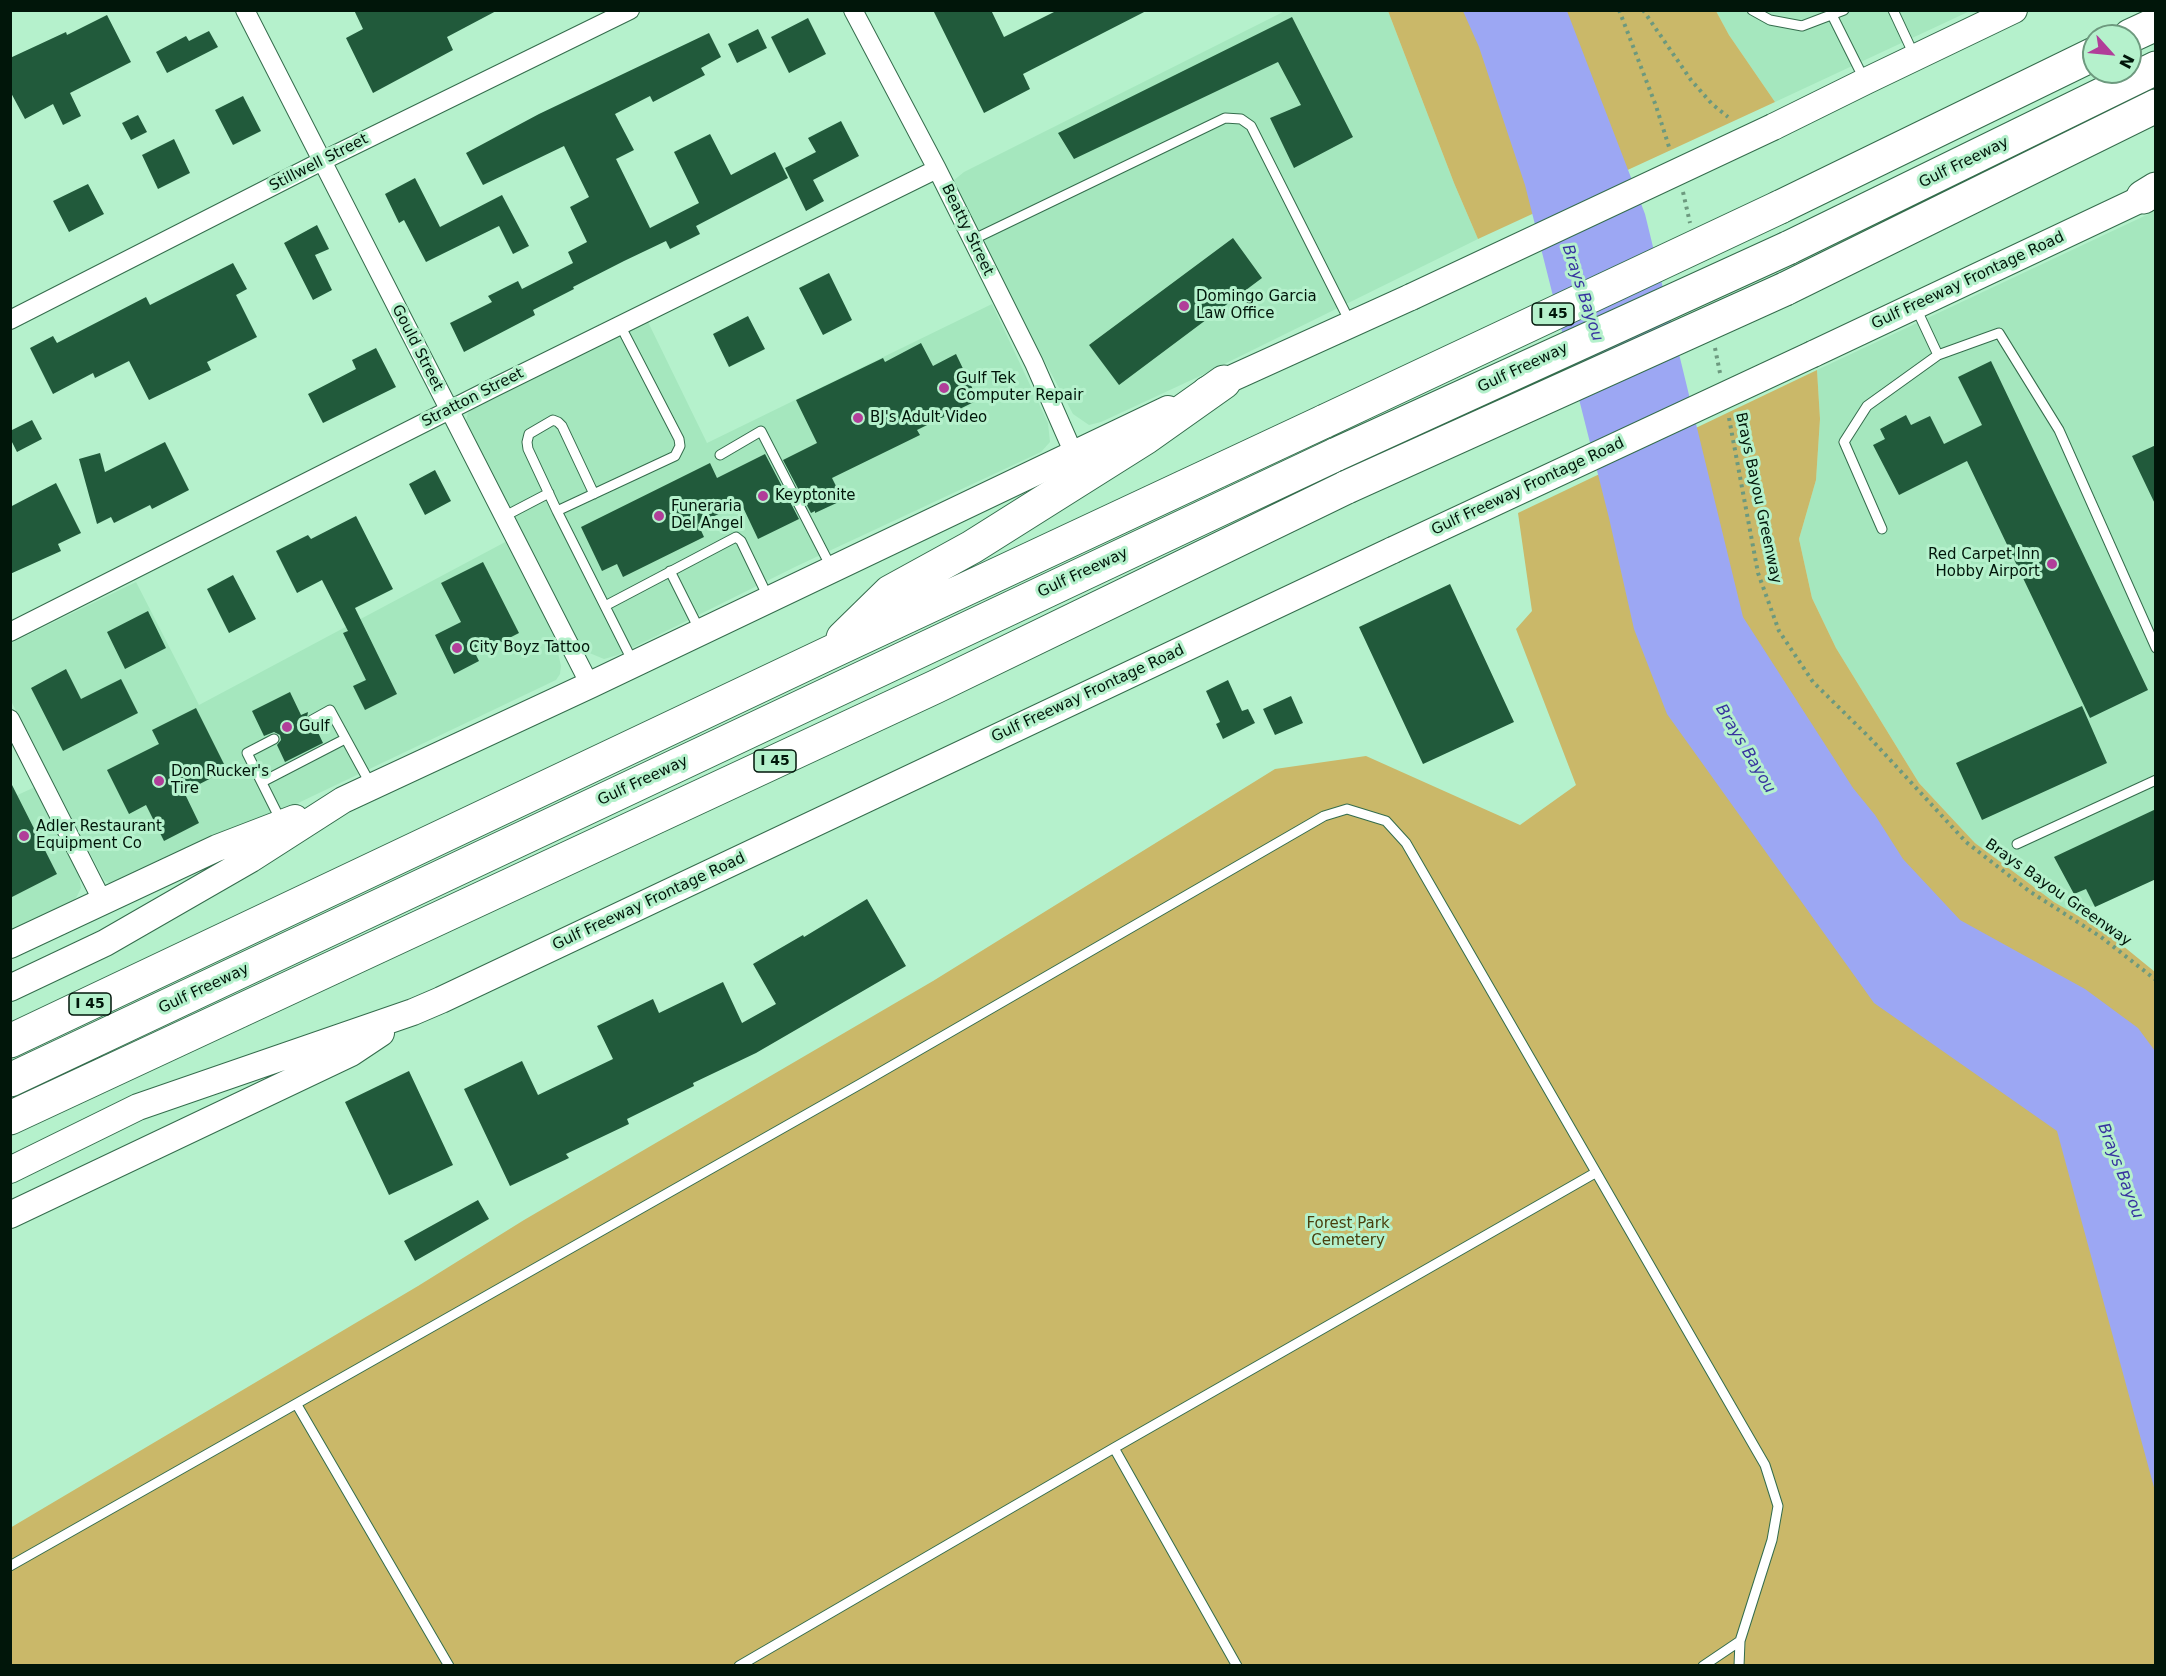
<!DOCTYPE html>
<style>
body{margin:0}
#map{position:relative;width:2166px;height:1676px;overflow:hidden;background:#b5f1cc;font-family:"DejaVu Sans",sans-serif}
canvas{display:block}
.frame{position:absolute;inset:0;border:12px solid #01160a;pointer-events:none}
.north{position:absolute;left:2082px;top:24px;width:60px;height:60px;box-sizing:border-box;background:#b5f1cc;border:2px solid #6d997e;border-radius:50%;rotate:117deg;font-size:16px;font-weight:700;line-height:24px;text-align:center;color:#01160a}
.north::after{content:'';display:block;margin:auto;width:21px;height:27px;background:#b13e99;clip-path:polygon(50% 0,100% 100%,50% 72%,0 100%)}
</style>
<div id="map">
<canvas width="2166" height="1676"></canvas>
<div class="frame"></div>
<div class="north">N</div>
</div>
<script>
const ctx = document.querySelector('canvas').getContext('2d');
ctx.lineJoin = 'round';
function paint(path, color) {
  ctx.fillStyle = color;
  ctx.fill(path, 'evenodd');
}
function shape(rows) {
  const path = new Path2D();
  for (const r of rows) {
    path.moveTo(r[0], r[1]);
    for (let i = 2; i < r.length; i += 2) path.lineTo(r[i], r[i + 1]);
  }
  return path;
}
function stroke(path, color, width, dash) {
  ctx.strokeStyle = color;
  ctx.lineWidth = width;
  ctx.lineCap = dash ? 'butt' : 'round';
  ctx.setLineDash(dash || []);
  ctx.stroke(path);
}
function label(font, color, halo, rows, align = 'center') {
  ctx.font = font + ' "DejaVu Sans",sans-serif';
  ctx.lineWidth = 6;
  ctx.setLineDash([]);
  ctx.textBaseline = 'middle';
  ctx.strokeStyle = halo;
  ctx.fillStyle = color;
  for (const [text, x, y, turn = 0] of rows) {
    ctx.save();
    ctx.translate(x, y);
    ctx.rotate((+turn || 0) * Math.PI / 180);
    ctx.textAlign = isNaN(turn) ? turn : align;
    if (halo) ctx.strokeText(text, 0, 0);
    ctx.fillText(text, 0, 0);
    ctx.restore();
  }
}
paint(shape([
 [1285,11,1388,11,1454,183,1478,239,1200,376,1101,422,1089,425,1073,414,1030,334,953,181,964,172],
 [1716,11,1970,11,1775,102,1729,35],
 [2155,211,2155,879,2074,914,2054,902,1975,843,1919,783,1836,648,1812,598,1799,539,1816,480,1820,419,1817,370],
 [992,304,1048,423,1050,442,1041,452,797,566,618,655,604,659,587,652,579,644,465,425,468,413,472,409,648,322,707,443],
 [509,540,553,631,561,666,560,674,556,680,252,825,112,885,104,880,11,701,11,643,136,582,199,705],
 [35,787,79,875,81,888,76,898,66,906,11,933,11,798]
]), '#a5e7be');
paint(shape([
 [1388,11,1716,11,1729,35,1775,102,1478,239,1454,183],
 [1817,370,1820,419,1816,480,1799,539,1812,598,1836,648,1919,783,1975,843,2054,902,2106,932,2155,972,2155,1665,11,1665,10,1528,418,1286,524,1220,933,981,1275,769,1366,756,1520,825,1576,785,1516,629,1532,611,1518,513]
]), '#cab869');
paint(shape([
 [1463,11,1567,11,1645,214,1743,617,1853,788,1875,815,1903,859,1960,920,2085,989,2138,1028,2155,1051,2155,1491,2057,1131,1874,1003,1667,714,1634,629,1609,518,1525,185,1479,47]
]), '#9ca7f3');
paint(shape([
 [354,10,498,10,447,37,453,50,373,93,346,38,363,29],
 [933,10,991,10,1004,37,1058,10,1148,10,1023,74,1030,89,984,113],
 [107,15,131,62,70,93,81,116,63,125,53,104,25,119,10,91,10,58,66,32,67,35],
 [1292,17,1353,137,1294,168,1270,118,1301,105,1278,62,1074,159,1058,133],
 [808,18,826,54,789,73,771,37],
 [758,29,767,48,737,63,728,44],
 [209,31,218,47,167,73,156,52,186,36,189,41],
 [709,33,721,57,701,68,705,75,653,102,650,96,615,114,634,150,616,159,650,228,699,203,674,152,710,134,731,175,775,152,788,178,696,226,700,234,670,249,666,241,624,261,573,287,574,289,533,310,535,315,464,352,450,323,492,302,488,296,518,281,522,289,573,263,568,252,587,242,570,207,589,197,564,146,483,185,466,153,539,114],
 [243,96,261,131,233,145,215,110],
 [138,115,147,132,131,140,122,123],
 [841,121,859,156,813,180,824,201,806,211,785,168,816,152,808,138],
 [174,139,190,173,158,189,142,155],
 [415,178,440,227,502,195,529,246,513,254,499,226,426,262,404,220,399,223,385,194],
 [88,184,104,214,69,232,53,201],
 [317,225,329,249,315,255,332,290,313,300,284,243],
 [1233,238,1262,278,1119,385,1089,345],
 [233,263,247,289,236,295,257,337,207,362,211,370,149,400,129,361,95,378,93,373,53,394,30,348,53,336,57,343,146,297,150,305],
 [829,273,852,320,823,335,799,288],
 [748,316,765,349,729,367,713,334],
 [921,343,933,366,956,354,978,400,917,430,920,435,832,478,843,500,815,513,815,511,811,513,783,460,817,443,796,400,883,358,885,362],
 [376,348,396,387,323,423,308,394,356,369,352,360],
 [1991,361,2148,690,2090,718,1967,461,1899,495,1873,445,1885,439,1880,429,1906,415,1911,425,1930,416,1944,444,1982,425,1958,377],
 [32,420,42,439,17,452,10,438,10,431],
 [165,442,189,490,152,509,150,505,114,523,111,517,97,524,79,459,100,453,105,472],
 [2156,445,2156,506,2132,456],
 [765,454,799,519,758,539,741,503,698,524,704,537,623,577,617,564,602,571,581,527,710,463,717,478],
 [435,470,451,501,425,515,409,484],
 [56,483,81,533,58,544,61,551,10,574,10,507],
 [356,516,393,589,355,608,397,694,365,710,353,686,366,680,343,633,348,631,322,580,297,593,276,551,308,535,311,539],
 [483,562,519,633,476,655,479,661,454,674,435,635,461,622,441,583],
 [233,575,256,619,229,633,207,589],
 [1450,584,1514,722,1423,764,1359,627],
 [148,611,166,648,125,669,107,632],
 [66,669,81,699,121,679,138,713,63,751,31,688],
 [1228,680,1242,711,1248,709,1255,723,1223,739,1216,724,1220,722,1206,691],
 [290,692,301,715,308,712,306,723,309,726,315,726,323,743,285,762,277,745,281,740,280,735,274,732,264,736,252,711],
 [1291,696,1303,723,1275,735,1263,709],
 [2082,706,2107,763,1982,820,1956,763],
 [196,708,227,770,184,792,199,823,164,841,146,805,129,814,107,770,159,744,152,730],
 [10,781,57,874,10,898],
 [2156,809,2156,879,2095,907,2086,889,2074,894,2054,857],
 [867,899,906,966,756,1053,693,1083,694,1086,627,1119,629,1124,566,1154,569,1158,510,1186,464,1089,522,1061,538,1095,613,1059,597,1026,653,999,659,1013,723,982,742,1023,776,1004,753,964,803,935,804,937],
 [409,1071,453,1165,389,1195,345,1102],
 [478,1200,489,1219,415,1261,404,1241]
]), '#215a3b');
const lane = shape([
 [1752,10,1770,20,1802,26,1844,10],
 [1893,10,1914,55],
 [1830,11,1864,79],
 [972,240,1225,118,1241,119,1251,126,1350,322],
 [1916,308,1938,355,1999,333,2059,430,2156,648],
 [720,455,761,431,831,567],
 [594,494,562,426,558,422,553,420,529,434,527,442,528,449,557,511,633,662],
 [557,511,675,456,680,446,679,439,620,325],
 [505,516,549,493],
 [1882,529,1844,442,1867,406,1938,355],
 [670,571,700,631],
 [605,606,736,537,741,541,768,597],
 [312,720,330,710,371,785],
 [274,739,247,753,281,821],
 [262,782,345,739],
 [2017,844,2156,780],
 [297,1405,449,1666],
 [1114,1448,1237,1666],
 [10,1566,862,1083,1324,816,1347,809,1386,821,1406,843,1765,1465,1778,1506,1772,1540,1740,1641,1739,1666],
 [739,1666,1114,1448,1595,1173],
 [1703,1666,1740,1641]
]);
const street = shape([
 [245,10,590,685],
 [853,10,937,169,1034,363,1074,454],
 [10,320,322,161,630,10],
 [10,632,493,388,937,169],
 [10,719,103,902]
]);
const secondary = shape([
 [1773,127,1866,81,2014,10],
 [1813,354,2156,192],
 [1206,390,1411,297],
 [10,945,217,848,295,818],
 [10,988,105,943,251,859,343,800,590,685,1168,409],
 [10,1170,138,1107,413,1012,441,1000,1393,550],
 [10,1215,351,1053,381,1033]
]);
const highway = shape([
 [2130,36,2156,24],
 [2143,197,2156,189],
 [1780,207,2094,54],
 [1788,248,2156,68],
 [1785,289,2156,106],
 [843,638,890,592,972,547,1145,438,1224,382],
 [10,1041,829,653,1325,421],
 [10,1080,1337,454],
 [10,1118,935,687,1347,487]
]);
stroke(lane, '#346c4c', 11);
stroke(street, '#346c4c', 20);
stroke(secondary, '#346c4c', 28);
stroke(highway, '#346c4c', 35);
stroke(shape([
 [1619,10,1656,106,1670,150],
 [1643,10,1691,80,1712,104,1728,117],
 [1683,192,1690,223],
 [1715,348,1720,373],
 [1729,418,1758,573,1779,631,1813,682,1870,738,1966,842,2029,891,2101,937,2156,980]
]), '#6c997e', 4, [3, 4.5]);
stroke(lane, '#fff', 9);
stroke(street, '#fff', 18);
stroke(secondary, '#fff', 26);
stroke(highway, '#fff', 33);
const secondaryBridge = shape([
 [1411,297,1773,127],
 [1393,550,1813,354]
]);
const highwayBridge = shape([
 [1325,421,1780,207],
 [1337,454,1788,248],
 [1347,487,1785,289]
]);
stroke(secondaryBridge, '#346c4c', 28, []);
stroke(highwayBridge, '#346c4c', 35, []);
stroke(secondaryBridge, '#fff', 26);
stroke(highwayBridge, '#fff', 33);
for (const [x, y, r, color] of [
 [1184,306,6,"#b13e99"],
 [944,388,6,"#b13e99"],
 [858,418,6,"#b13e99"],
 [763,496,6,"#b13e99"],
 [659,516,6,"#b13e99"],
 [2052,564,6,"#b13e99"],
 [457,648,6,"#b13e99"],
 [287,727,6,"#b13e99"],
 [159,781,6,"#b13e99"],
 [24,836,6,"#b13e99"]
]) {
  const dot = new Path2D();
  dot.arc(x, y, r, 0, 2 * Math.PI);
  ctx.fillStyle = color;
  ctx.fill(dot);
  stroke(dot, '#b5f1cc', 2);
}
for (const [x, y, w] of [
 [1553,314,42],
 [775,761,42],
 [90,1004,42]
]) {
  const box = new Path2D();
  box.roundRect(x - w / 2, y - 11, w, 22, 4.5);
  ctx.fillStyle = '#b5f1cc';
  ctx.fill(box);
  stroke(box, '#01160a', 1.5);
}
label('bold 14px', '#01160a', null, [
 ["I 45",1553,314],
 ["I 45",775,761],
 ["I 45",90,1004]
]);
label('15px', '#01160a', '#b5f1cc', [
 ["Stillwell Street",319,163,-27],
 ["Gulf Freeway",1964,163,-26],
 ["Beatty Street",967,230,64],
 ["Gulf Freeway Frontage Road",1968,281,-25],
 ["Gould Street",417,348,63],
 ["Gulf Freeway",1523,368,-25],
 ["Stratton Street",473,398,-27],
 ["Gulf Freeway Frontage Road",1528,487,-25],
 ["Brays Bayou Greenway",1758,498,78],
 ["Gulf Freeway",1083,573,-25],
 ["Gulf Freeway Frontage Road",1088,694,-25],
 ["Gulf Freeway",643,781,-25],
 ["Brays Bayou Greenway",2058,893,35],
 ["Gulf Freeway Frontage Road",649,902,-25],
 ["Gulf Freeway",204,989,-25]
]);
label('15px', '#01160a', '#b5f1cc', [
 ["Domingo Garcia",1196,297],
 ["Law Office",1196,314],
 ["Gulf Tek",956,379],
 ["Computer Repair",956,396],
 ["BJ's Adult Video",870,418],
 ["Keyptonite",775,496],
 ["Funeraria",671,507],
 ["Del Angel",671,524],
 ["Red Carpet Inn",2040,555,"right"],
 ["Hobby Airport",2040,572,"right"],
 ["City Boyz Tattoo",469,648],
 ["Gulf",299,727],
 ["Don Rucker's",171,772],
 ["Tire",171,789],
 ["Adler Restaurant",36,827],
 ["Equipment Co",36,844]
], 'left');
label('15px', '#493e0d', '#b5f1cc', [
 ["Forest Park",1348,1224],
 ["Cemetery",1348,1241]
]);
label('italic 16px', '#37339f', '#b5f1cc', [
 ["Brays Bayou",1582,293,72],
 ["Brays Bayou",1745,749,59],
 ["Brays Bayou",2120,1171,69]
]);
</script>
